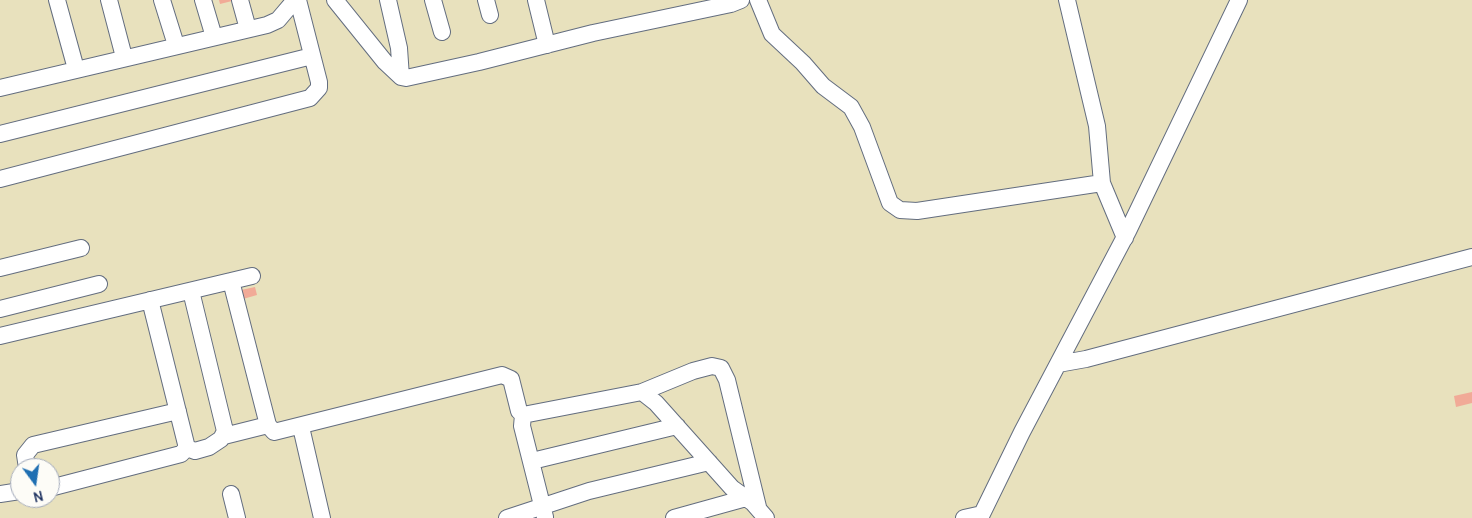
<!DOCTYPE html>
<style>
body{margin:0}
#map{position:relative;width:1472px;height:518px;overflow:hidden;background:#e8e1bd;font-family:Delius,sans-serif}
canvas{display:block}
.north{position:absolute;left:10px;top:458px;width:50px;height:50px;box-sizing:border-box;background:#fdfcf7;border:1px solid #a3aaba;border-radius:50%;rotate:166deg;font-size:14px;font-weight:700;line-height:20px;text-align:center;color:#1b2f5e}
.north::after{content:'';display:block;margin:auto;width:18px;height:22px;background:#1f6fb2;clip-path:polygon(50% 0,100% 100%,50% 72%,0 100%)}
</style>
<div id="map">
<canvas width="1472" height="518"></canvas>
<div class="north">N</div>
</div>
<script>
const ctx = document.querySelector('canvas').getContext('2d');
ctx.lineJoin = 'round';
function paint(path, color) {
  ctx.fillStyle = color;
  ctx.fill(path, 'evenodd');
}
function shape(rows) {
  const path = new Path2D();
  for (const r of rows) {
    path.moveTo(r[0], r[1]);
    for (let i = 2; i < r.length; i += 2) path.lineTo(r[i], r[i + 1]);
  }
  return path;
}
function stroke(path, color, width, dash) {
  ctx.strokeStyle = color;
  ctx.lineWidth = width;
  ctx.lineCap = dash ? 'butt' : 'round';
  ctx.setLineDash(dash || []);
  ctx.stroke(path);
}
paint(shape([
 [219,0,232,0,232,1,220,4],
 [255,287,257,295,243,299,241,290],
 [1472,392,1472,403,1456,407,1454,396]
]), '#f1aa97');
const minor = shape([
 [57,0,76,69],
 [109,0,124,57],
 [162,0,176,45],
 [203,0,214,37],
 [240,0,248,29],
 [335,0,385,62,401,77,406,78,479,62,593,33,731,4,741,0],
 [388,0,399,48,401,77],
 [433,0,442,32],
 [486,0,490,15],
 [536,0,547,45],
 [758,0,772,34,803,63,823,86,851,107,862,127,890,203,900,210,917,211,1102,183,1125,238],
 [1067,0,1097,126,1102,183],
 [0,88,267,25,278,20,295,0],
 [0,134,312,56],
 [0,179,310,98,319,88,319,82,298,0],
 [0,268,81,248],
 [231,281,268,425,274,432,502,375,511,379,519,411,523,415,642,392,656,403,732,488,753,503,766,518],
 [0,309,99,284],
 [0,336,252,276],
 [1058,364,1086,359,1472,257],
 [642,392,693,371,712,366,721,368,727,380,758,507],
 [523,415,522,426,545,517],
 [301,427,322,518],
 [224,436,268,425],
 [187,448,195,451,209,447,221,439,225,431,191,291],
 [532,461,677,426],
 [27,468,25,455,33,445,178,411],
 [50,488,181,454,187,448,150,300],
 [0,494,20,491],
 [231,494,237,518],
 [507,518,589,491,709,462],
 [674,518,746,498],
 [964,518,982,514],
 [980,518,1022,432,1128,231,1239,0]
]);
stroke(minor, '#636d7f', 18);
stroke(minor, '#fff', 16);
</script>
